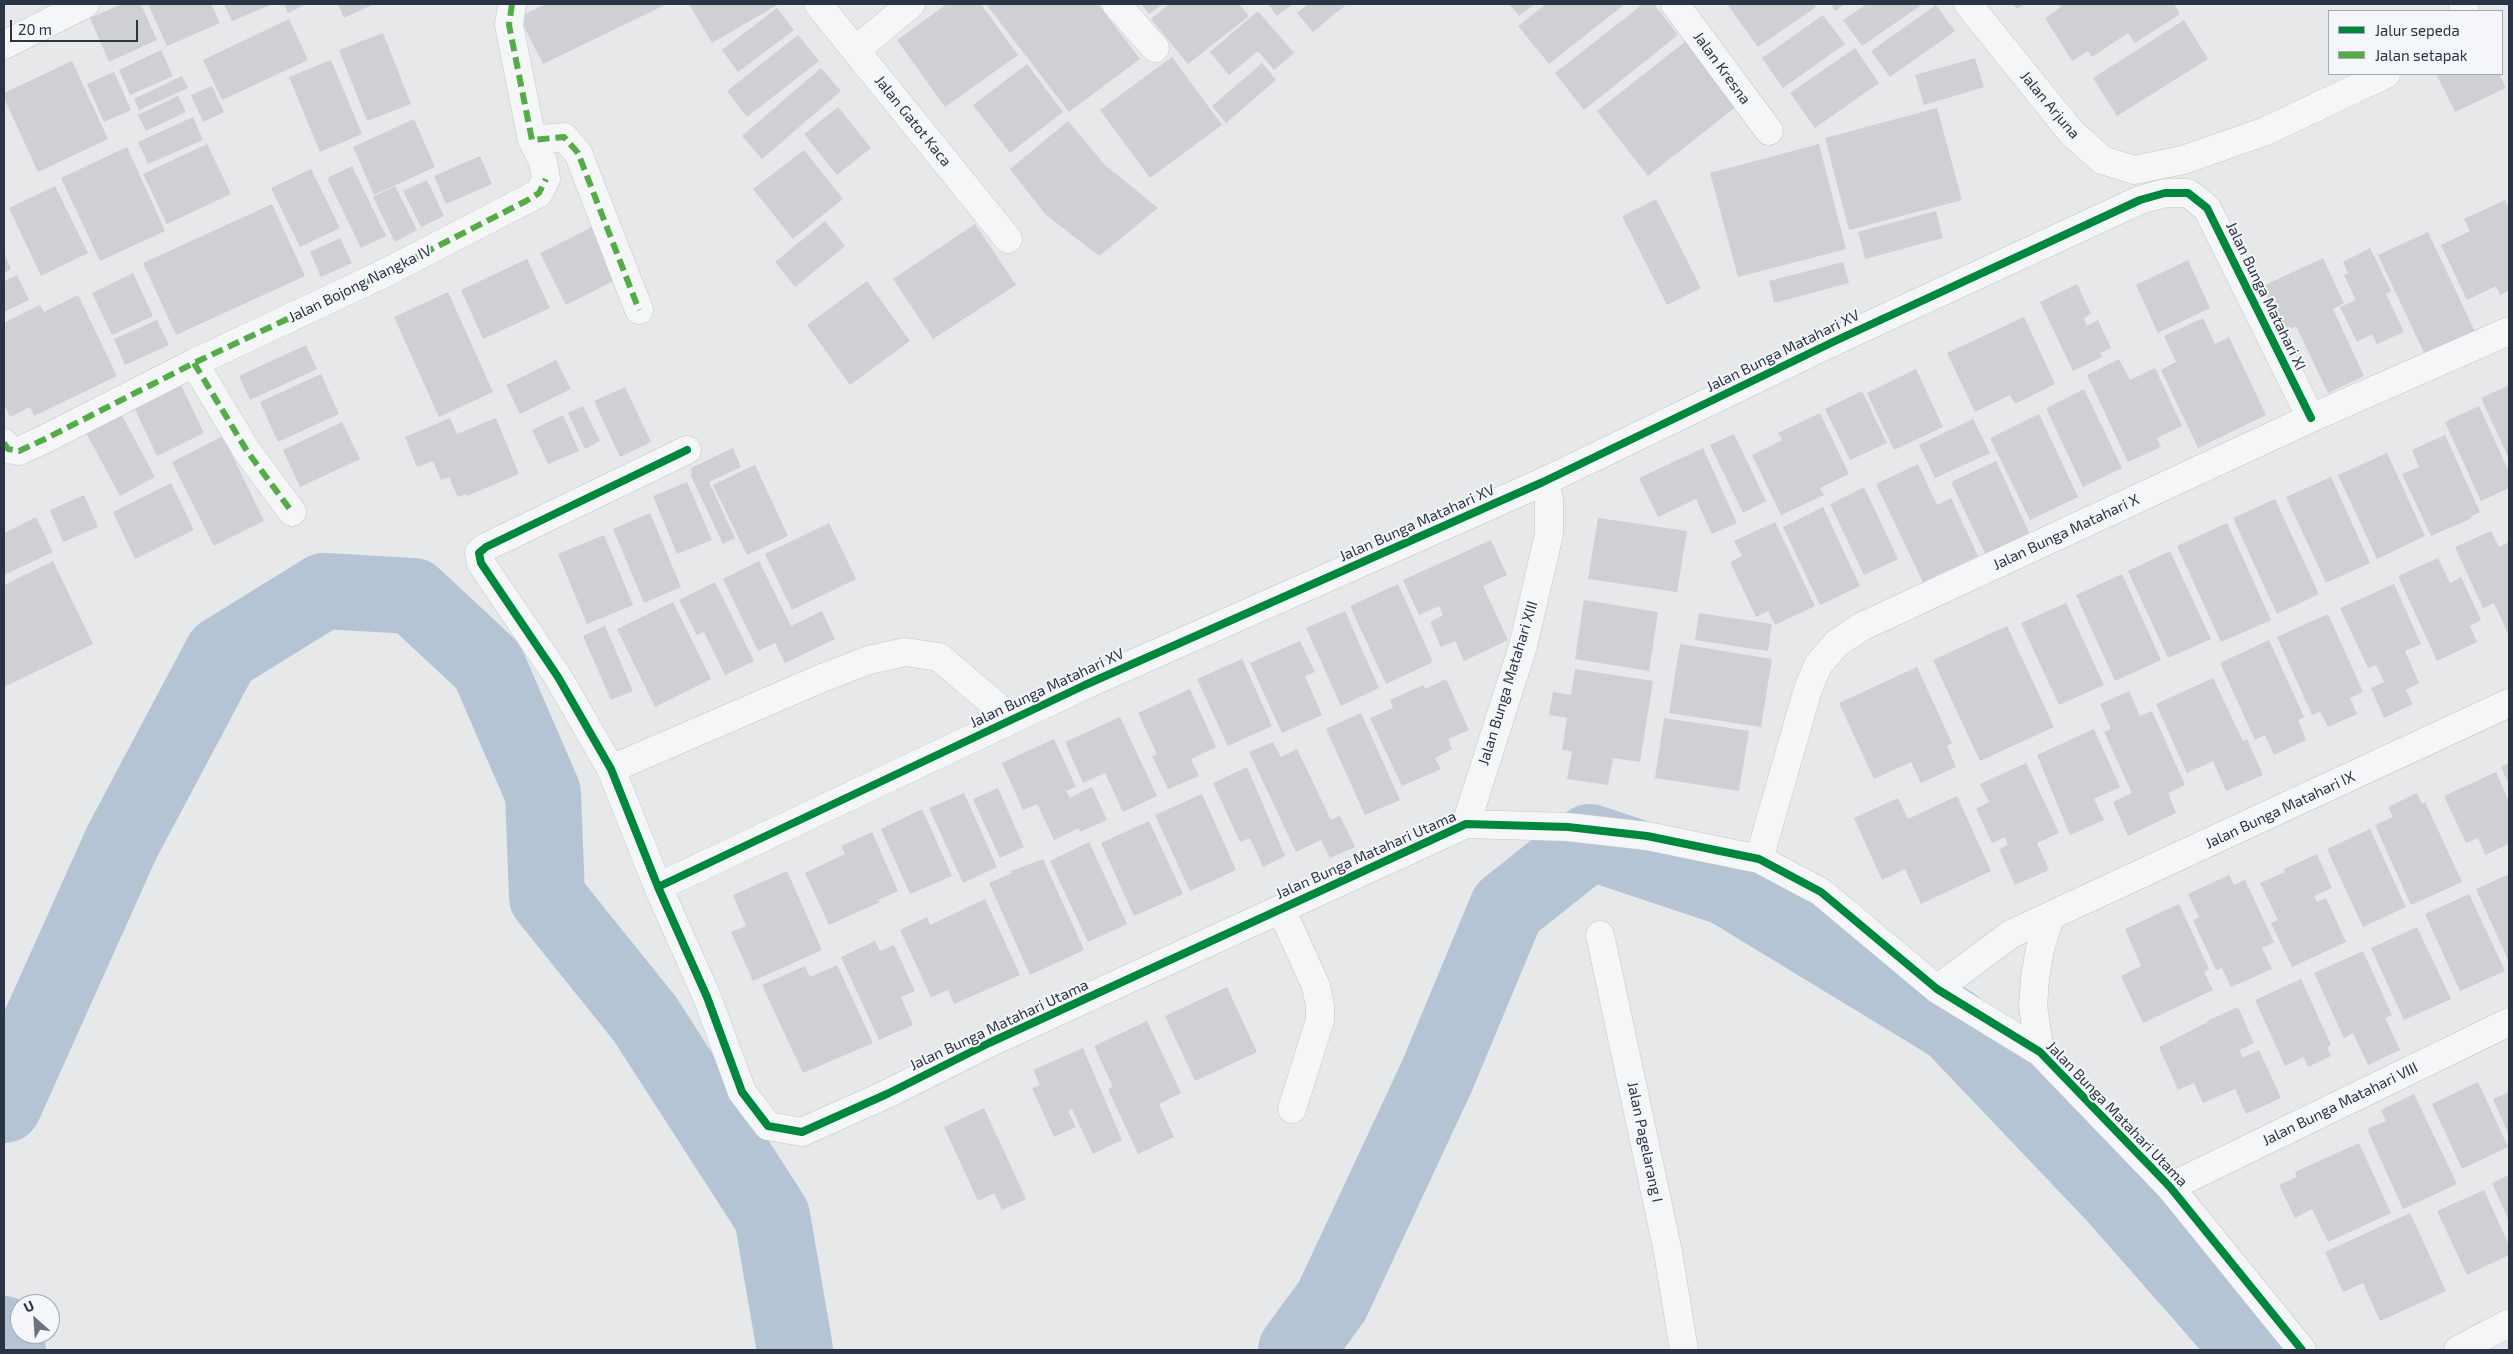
<!DOCTYPE html>
<style>
body{margin:0}
#map{position:relative;width:2513px;height:1354px;overflow:hidden;background:#e6e8ea;font-family:"Exo 2",sans-serif}
canvas{display:block}
.frame{position:absolute;inset:0;border:5px solid #2b3445;pointer-events:none}
.legend{position:absolute;left:2328px;top:10px;width:175px;height:65px;box-sizing:border-box;background:#f4f6f9;border:1px solid #a4a8b1;margin:0;padding:6px 9px;list-style:none;font-size:15px;color:#2b3445}
.legend li{display:flex;align-items:center;gap:10px;height:25px}
.legend b{width:25px;border:1px solid #a4a8b1}
.north{position:absolute;left:10px;top:1294px;width:50px;height:50px;box-sizing:border-box;background:#f4f6f9;border:1px solid #a4a8b1;border-radius:50%;rotate:334deg;font-size:14px;font-weight:700;line-height:20px;text-align:center;color:#2b3445}
.north::after{content:'';display:block;margin:auto;width:18px;height:22px;background:#6c737f;clip-path:polygon(50% 0,100% 100%,50% 72%,0 100%)}
.scale{position:absolute;left:10px;top:20px;width:128px;height:22px;box-sizing:border-box;border:2px solid #2b3445;border-top:0;padding-left:6px;font-size:15px;line-height:18px;white-space:nowrap;color:#2b3445;-webkit-text-stroke:4px #f4f6f9;paint-order:stroke}
</style>
<div id="map">
<canvas width="2513" height="1354"></canvas>
<div class="frame"></div>
<ul class="legend">
<li><b style="height:6px;background:#00873e"></b>Jalur sepeda</li>
<li><b style="height:6px;background:#54ac47"></b>Jalan setapak</li>
</ul>
<div class="north">U</div>
<div class="scale">20 m</div>
</div>
<script>
const ctx = document.querySelector('canvas').getContext('2d');
ctx.lineJoin = 'round';
function shape(rows) {
  const path = new Path2D();
  for (const r of rows) {
    path.moveTo(r[0], r[1]);
    for (let i = 2; i < r.length; i += 2) path.lineTo(r[i], r[i + 1]);
  }
  return path;
}
function stroke(path, color, width, dash) {
  ctx.strokeStyle = color;
  ctx.lineWidth = width;
  ctx.lineCap = dash ? 'butt' : 'round';
  ctx.setLineDash(dash || []);
  ctx.stroke(path);
}
function paint(path, color) {
  ctx.fillStyle = color;
  ctx.fill(path, 'evenodd');
}
function label(font, color, halo, rows, align = 'center') {
  ctx.font = font + ' "Exo 2",sans-serif';
  ctx.lineWidth = 4;
  ctx.setLineDash([]);
  ctx.textBaseline = 'middle';
  ctx.strokeStyle = halo;
  ctx.fillStyle = color;
  for (const [text, x, y, turn = 0] of rows) {
    ctx.save();
    ctx.translate(x, y);
    ctx.rotate((+turn || 0) * Math.PI / 180);
    ctx.textAlign = isNaN(turn) ? turn : align;
    if (halo) ctx.strokeText(text, 0, 0);
    ctx.fillText(text, 0, 0);
    ctx.restore();
  }
}
stroke(shape([
 [4,1105,122,842,222,654,324,591,413,596,488,666,543,793,547,897,645,1019,772,1216,795,1350],
 [4,1334,8,1350],
 [1296,1350,1332,1301,1437,1076,1507,908,1590,842,1728,888,1953,1025,2113,1193,2251,1350]
]), '#b4c4d5', 76);
paint(shape([
 [122,4,141,4,157,40,109,62,90,18],
 [148,4,211,4,220,23,167,46],
 [224,4,273,4,232,21],
 [284,4,307,4,288,13],
 [338,4,374,4,344,18],
 [546,4,667,4,543,64,519,17],
 [689,4,779,4,712,43],
 [947,4,981,4,1018,55,945,107,897,40],
 [986,4,1098,4,1140,59,1069,112],
 [1141,4,1163,4,1149,14],
 [1169,4,1239,4,1249,16,1188,64,1151,19],
 [1268,4,1293,4,1277,16],
 [1308,4,1347,4,1313,32,1297,13],
 [1509,4,1535,4,1519,16],
 [1546,4,1625,4,1549,64,1518,26],
 [1643,4,1654,4,1678,35,1584,110,1555,73],
 [1727,4,1814,4,1816,7,1758,47],
 [1831,4,1845,4,1835,11],
 [1867,4,1923,4,1862,46,1843,20],
 [2013,4,2024,4,2017,9],
 [2058,4,2174,4,2180,14,2135,43,2128,33,2092,57,2088,51,2072,61,2045,18,2061,7],
 [1936,5,1955,31,1890,77,1871,51],
 [777,8,794,30,738,72,722,50],
 [1258,11,1294,53,1274,70,1258,51,1229,75,1210,52],
 [1823,15,1845,44,1783,88,1762,58],
 [289,19,308,60,222,100,203,60],
 [2184,20,2208,59,2117,116,2093,78],
 [383,33,411,104,367,121,339,50],
 [798,35,819,61,747,117,727,91],
 [1686,41,1737,106,1648,176,1597,111],
 [1855,48,1879,83,1815,128,1790,93],
 [161,50,173,76,130,95,119,70],
 [1172,57,1222,125,1150,178,1100,110],
 [1975,58,1984,87,1924,105,1915,75],
 [331,60,362,134,320,152,289,77],
 [72,61,108,139,38,172,4,98,4,93],
 [1262,63,1276,80,1226,123,1212,106],
 [1027,64,1063,112,1010,153,973,105],
 [821,68,841,91,762,159,742,136],
 [114,72,131,110,104,122,87,84],
 [2436,74,2499,74,2506,88,2455,112],
 [182,76,188,88,139,110,134,99],
 [212,86,224,112,203,122,191,95],
 [178,96,186,112,146,131,138,115],
 [838,107,871,148,837,175,804,134],
 [1937,108,1962,200,1849,230,1825,138],
 [193,117,203,140,148,164,138,142],
 [414,119,435,167,374,195,353,147],
 [1068,121,1105,165,1158,208,1099,256,1045,214,1010,169],
 [207,144,231,194,167,224,143,174],
 [1819,144,1846,249,1738,277,1710,173],
 [127,147,165,231,100,261,61,178],
 [804,150,843,199,793,239,753,189],
 [480,156,492,184,446,204,434,176],
 [352,166,386,236,361,248,327,178],
 [311,169,340,228,300,247,271,188],
 [427,180,444,216,421,227,403,191],
 [55,186,88,253,41,276,9,208],
 [395,186,417,230,395,242,373,197],
 [1656,199,1701,288,1667,305,1622,216],
 [2505,200,2509,209,2509,290,2500,295,2496,286,2467,300,2441,245,2470,231,2464,219],
 [272,204,305,276,176,335,143,263],
 [1936,211,1943,238,1865,259,1858,232],
 [825,221,845,246,795,287,775,262],
 [598,224,625,275,566,305,540,253],
 [975,224,1016,285,933,339,893,279],
 [2428,232,2476,334,2426,357,2378,255],
 [340,238,352,263,321,277,310,252],
 [2370,248,2391,291,2386,294,2404,332,2377,344,2372,334,2357,342,2340,307,2356,300,2344,275,2348,273,2343,262],
 [4,253,11,269,4,273],
 [2323,258,2344,303,2333,309,2364,376,2328,393,2296,326,2284,332,2263,286],
 [527,259,550,308,483,339,461,290],
 [2188,260,2210,308,2158,333,2136,285],
 [1843,262,1849,283,1774,303,1769,281],
 [133,273,153,316,112,335,92,293],
 [17,275,29,300,4,312,4,281],
 [867,281,910,341,850,385,807,325],
 [2077,284,2091,314,2084,318,2087,326,2098,320,2111,348,2100,353,2102,357,2073,371,2040,302],
 [448,292,493,392,439,417,394,317],
 [78,295,117,376,34,416,30,407,10,417,4,404,4,323,40,305,44,312],
 [2024,317,2055,384,2015,404,2010,395,1975,412,1947,353],
 [2203,318,2215,344,2229,337,2266,415,2198,448,2161,370,2176,362,2164,336],
 [157,320,169,345,125,365,114,339],
 [306,345,317,369,250,400,239,376],
 [2119,359,2130,380,2155,368,2182,426,2157,438,2161,447,2128,462,2087,375],
 [556,360,571,389,520,414,506,385],
 [1916,369,1943,427,1894,450,1867,393],
 [321,374,339,414,278,442,260,402],
 [179,381,204,433,157,456,132,403],
 [2509,385,2509,459,2481,398],
 [625,387,651,442,620,457,594,401],
 [2084,389,2122,468,2083,487,2046,408],
 [1862,391,1887,443,1850,460,1825,409],
 [583,406,600,441,585,449,568,413],
 [2479,406,2509,472,2509,488,2481,501,2445,422],
 [118,408,155,477,120,496,83,427],
 [1820,413,1849,474,1820,488,1824,495,1781,515,1752,455,1782,440,1778,433],
 [2039,414,2078,497,2030,520,1990,438],
 [563,415,579,451,548,464,532,430],
 [450,418,457,434,496,418,519,474,467,496,466,494,458,497,449,477,441,480,433,461,417,467,405,437],
 [1973,419,1990,453,1935,478,1919,445],
 [342,422,360,459,300,487,283,450],
 [1734,434,1766,501,1743,513,1710,445],
 [2445,435,2480,512,2471,516,2472,518,2431,536,2402,474,2419,467,2412,450],
 [223,436,264,521,214,546,172,462],
 [733,448,741,467,709,482,735,538,723,544,690,474,692,473,691,468],
 [1703,448,1737,523,1712,534,1696,499,1658,517,1639,478],
 [2387,453,2425,536,2377,559,2338,475],
 [1996,461,2034,543,1990,564,1951,482],
 [1918,464,1937,505,1951,498,1978,556,1923,582,1876,484],
 [755,465,788,536,747,555,713,485],
 [2331,477,2370,563,2326,583,2286,497],
 [687,482,712,540,677,554,653,496],
 [171,483,194,530,135,559,113,512],
 [1864,487,1898,559,1864,575,1830,504],
 [84,495,98,527,63,542,50,510],
 [2275,499,2319,594,2277,614,2233,518],
 [1823,507,1860,586,1820,605,1783,527],
 [650,513,681,587,644,603,613,529],
 [36,517,53,552,4,575,4,533],
 [1598,518,1687,531,1677,592,1588,579],
 [1775,522,1815,606,1775,625,1768,611,1756,617,1730,562,1742,556,1734,541],
 [829,523,856,579,792,610,765,554],
 [2227,523,2271,620,2221,642,2177,546],
 [2491,531,2499,547,2509,542,2509,636,2494,603,2483,608,2455,547],
 [604,535,633,605,587,624,558,554],
 [1491,540,1507,575,1483,586,1508,640,1464,661,1455,641,1441,647,1430,622,1443,615,1439,606,1419,615,1403,580],
 [2170,551,2211,639,2168,658,2128,571],
 [2438,558,2450,583,2461,577,2481,620,2470,626,2477,642,2437,661,2398,576],
 [53,561,93,644,4,687,4,585],
 [759,561,791,626,822,611,835,639,785,663,775,643,758,651,723,579],
 [2122,574,2161,660,2115,681,2076,595],
 [715,582,754,661,725,675,704,632,697,635,679,600],
 [1398,584,1433,662,1386,684,1350,606],
 [2394,584,2421,644,2405,651,2419,683,2406,690,2413,704,2384,718,2371,688,2384,682,2376,665,2368,668,2340,608],
 [1584,600,1658,612,1649,671,1575,659],
 [673,602,711,679,655,707,617,629],
 [2066,603,2104,685,2059,705,2021,623],
 [1345,611,1379,688,1341,706,1306,628],
 [1699,613,1772,624,1768,651,1695,640],
 [2328,614,2363,692,2350,698,2357,714,2328,727,2320,711,2312,715,2277,637],
 [605,626,633,691,611,700,583,636],
 [2007,626,2054,727,1980,761,1933,660],
 [2269,640,2304,717,2298,720,2306,740,2274,755,2265,735,2255,740,2220,663],
 [1300,641,1315,672,1305,676,1322,715,1282,733,1250,663],
 [1680,644,1772,659,1761,727,1669,713],
 [1242,659,1272,726,1228,746,1197,679],
 [1917,667,1952,743,1947,746,1956,767,1921,783,1911,762,1874,779,1839,703],
 [1575,669,1653,681,1640,762,1613,758,1608,785,1567,779,1572,751,1562,750,1567,718,1549,715,1553,692,1571,695],
 [2213,678,2243,741,2247,739,2263,775,2226,791,2213,761,2187,773,2156,704],
 [1446,679,1469,730,1448,739,1452,749,1435,758,1441,769,1402,786,1370,718,1393,708,1390,700,1423,685,1425,689],
 [1190,689,1216,747,1191,759,1199,776,1168,789,1152,756,1157,754,1138,713],
 [2129,691,2140,716,2152,711,2185,785,2168,793,2176,813,2128,836,2113,802,2132,793,2104,732,2111,729,2100,704],
 [1361,713,1400,800,1365,815,1326,729],
 [1120,717,1157,796,1123,812,1105,773,1083,783,1065,742],
 [1664,718,1749,731,1739,791,1655,778],
 [2094,729,2120,787,2094,799,2104,820,2070,835,2037,755],
 [1054,739,1076,787,1066,791,1070,798,1092,787,1107,820,1080,832,1079,828,1054,840,1037,804,1023,810,1002,763],
 [1273,742,1281,757,1297,749,1331,820,1340,816,1355,847,1330,858,1321,840,1296,852,1249,752],
 [2026,763,2059,833,2037,843,2049,870,2015,885,1999,849,2008,845,2005,837,1992,843,1976,809,1989,802,1980,784],
 [2509,763,2509,785,2501,767],
 [1247,767,1285,856,1263,867,1250,838,1240,842,1213,783],
 [2496,772,2509,802,2509,844,2485,855,2478,838,2466,843,2444,796],
 [998,788,1024,847,1000,858,973,799],
 [964,793,997,867,963,883,929,808],
 [2417,793,2422,804,2425,802,2462,882,2411,905,2375,825,2393,817,2388,807],
 [1202,794,1236,870,1190,891,1155,815],
 [1957,796,1991,871,1921,904,1905,869,1882,880,1854,818,1898,798,1908,819],
 [922,809,952,876,910,894,881,829],
 [1149,821,1183,894,1134,916,1101,843],
 [2370,829,2406,907,2363,927,2327,849],
 [872,832,898,891,878,900,880,902,829,925,805,873,845,854,841,846],
 [1089,842,1127,924,1088,942,1050,861],
 [2317,854,2332,888,2314,896,2317,902,2326,898,2346,942,2292,967,2271,923,2278,920,2260,883,2285,872,2284,869],
 [1043,859,1084,950,1030,975,989,883,1012,873,1011,871],
 [787,871,822,950,753,981,731,932,746,926,733,895],
 [2509,874,2509,962,2476,889],
 [2229,875,2234,885,2245,880,2274,942,2262,948,2272,969,2231,987,2222,968,2216,970,2193,920,2199,917,2188,894],
 [2469,894,2505,971,2460,991,2425,914],
 [985,899,1020,975,954,1004,948,990,931,997,900,930,927,917,930,925],
 [2179,904,2209,969,2204,972,2213,990,2143,1023,2121,976,2141,966,2125,929],
 [2417,927,2451,999,2404,1020,2371,948],
 [875,941,880,951,894,945,915,991,901,997,913,1025,879,1040,841,957],
 [2363,951,2392,1015,2385,1018,2400,1050,2368,1065,2353,1033,2344,1038,2314,973],
 [837,965,873,1043,803,1073,762,985,805,966,810,977],
 [2301,979,2331,1045,2327,1047,2331,1056,2308,1067,2304,1057,2285,1066,2255,1000],
 [1227,987,1257,1052,1195,1081,1165,1016],
 [2238,1007,2254,1043,2240,1050,2242,1058,2259,1050,2281,1098,2246,1114,2235,1089,2203,1103,2194,1083,2178,1090,2159,1047,2208,1022,2207,1021],
 [1147,1021,1181,1093,1159,1104,1174,1137,1138,1154,1108,1089,1113,1087,1094,1046],
 [1083,1048,1122,1140,1093,1154,1072,1109,1068,1111,1076,1127,1054,1137,1032,1088,1040,1085,1033,1070],
 [2478,1082,2508,1147,2462,1169,2432,1104],
 [2509,1092,2509,1135,2493,1099],
 [2414,1094,2457,1184,2403,1209,2367,1129,2386,1121,2381,1110],
 [984,1108,1026,1199,1002,1210,994,1193,978,1201,944,1127],
 [2359,1143,2391,1213,2328,1242,2312,1209,2295,1218,2279,1185,2297,1177,2295,1172],
 [2509,1175,2509,1221,2492,1183],
 [2484,1190,2509,1245,2509,1255,2467,1275,2437,1211],
 [2410,1213,2446,1291,2380,1321,2363,1283,2343,1292,2325,1252]
]), '#ced0d3');
const minor = shape([
 [818,4,1008,239],
 [1116,4,1155,48],
 [1675,4,1769,131],
 [1968,4,2071,132,2102,160,2134,170,2183,160,2266,131,2386,74],
 [2463,4,2465,11],
 [4,45,85,4],
 [856,50,911,4],
 [532,140,564,137,578,153,639,310],
 [194,363,247,451,292,512],
 [4,443,8,449,19,451,45,439,194,363,387,272,539,193,546,179,543,161,532,140,509,25,512,4],
 [687,450,486,547,479,553,481,563,558,677,611,769,658,887,707,997,742,1092,768,1126,802,1132,887,1094,989,1043,1466,824,1568,827,1647,836,1759,859,1821,892,1937,989,2040,1052,2170,1187,2302,1350],
 [611,769,822,678,869,660,905,652,939,657,1012,719],
 [1466,824,1523,646,1549,534,1549,498,1543,482],
 [1759,859,1808,689,1818,665,1837,643,1861,627,2311,418,2509,331],
 [658,887,1085,685,1543,482,1835,341,2140,200,2165,193,2188,193,2207,208,2311,418],
 [1281,909,1316,986,1320,1006,1320,1020,1292,1109],
 [1600,935,1668,1252,1684,1350],
 [1937,989,2011,934,2509,703],
 [2040,1052,2033,1006,2035,978,2040,949,2050,917],
 [2170,1187,2509,1022],
 [2458,1350,2509,1323]
]);
stroke(minor, '#c4c6c8', 29);
stroke(minor, '#f5f6f7', 28);
stroke(shape([
 [512,4,509,25,532,140,564,137,578,153,639,310],
 [194,363,247,451,292,512],
 [4,443,8,449,19,451,45,439,194,363,387,272,526,201,539,193,546,179]
]), '#54ac47', 6, [12, 6]);
stroke(shape([
 [687,450,486,547,479,553,481,563,558,677,611,769,658,887,707,997,742,1092,768,1126,802,1132,887,1094,989,1043,1466,824,1568,827,1647,836,1759,859,1821,892,1937,989,2040,1052,2170,1187,2302,1350],
 [658,887,1085,685,1543,482,1835,341,2140,200,2165,193,2188,193,2207,208,2311,418]
]), '#00873e', 8);
label('15px', '#2b3445', '#f4f6f9', [
 ["Jalan Kresna",1722,68,54],
 ["Jalan Arjuna",2050,105,50],
 ["Jalan Gatot Kaca",913,121,51],
 ["Jalan Bojong Nangka IV",360,284,-26],
 ["Jalan Bunga Matahari XI",2266,296,64],
 ["Jalan Bunga Matahari XV",1783,351,-26],
 ["Jalan Bunga Matahari XV",1417,523,-24],
 ["Jalan Bunga Matahari X",2066,532,-25],
 ["Jalan Bunga Matahari XIII",1508,683,-73],
 ["Jalan Bunga Matahari XV",1047,688,-25],
 ["Jalan Bunga Matahari IX",2280,810,-25],
 ["Jalan Bunga Matahari Utama",1366,855,-24],
 ["Jalan Bunga Matahari Utama",999,1025,-25],
 ["Jalan Bunga Matahari VIII",2340,1104,-26],
 ["Jalan Bunga Matahari Utama",2117,1114,46],
 ["Jalan Pagelarang I",1645,1142,78]
]);
</script>
